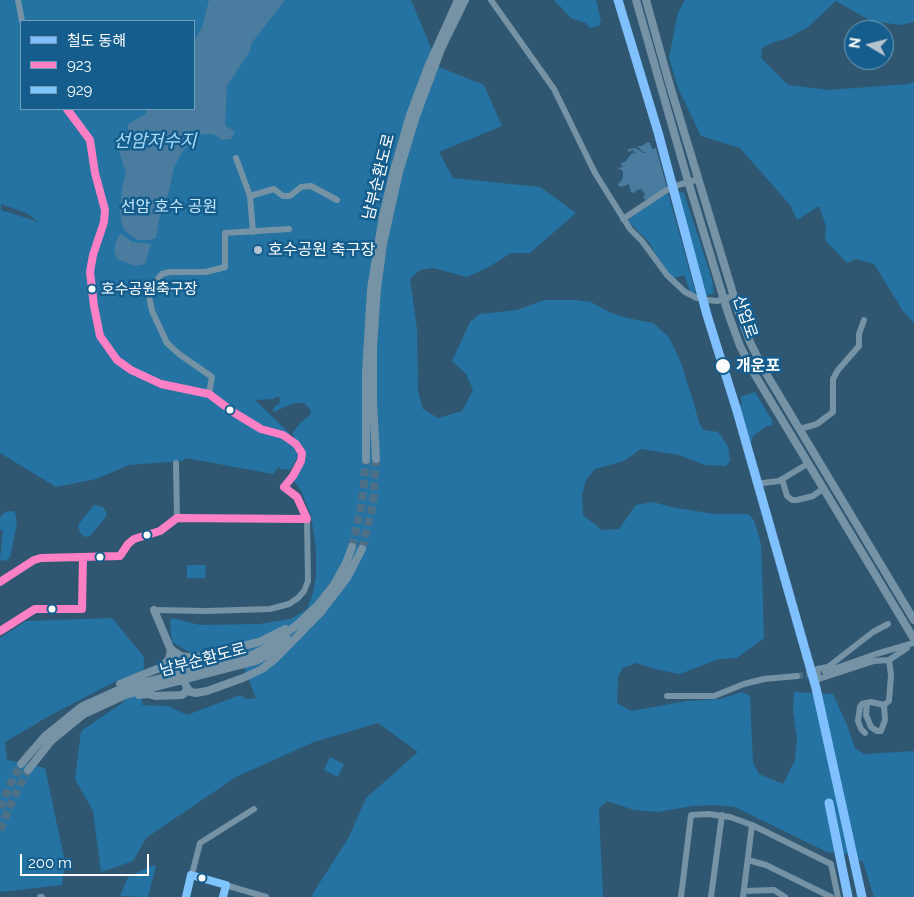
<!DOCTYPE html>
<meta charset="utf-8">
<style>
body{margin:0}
#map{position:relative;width:914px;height:897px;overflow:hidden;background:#2f5772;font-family:Raleway,"Noto Sans KR",sans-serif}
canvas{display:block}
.legend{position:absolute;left:20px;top:20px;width:175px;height:90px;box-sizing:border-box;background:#145d8d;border:1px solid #729ebb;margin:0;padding:6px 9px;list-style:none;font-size:15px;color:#fff}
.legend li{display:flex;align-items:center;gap:10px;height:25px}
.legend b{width:25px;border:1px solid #729ebb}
.north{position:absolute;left:844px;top:20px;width:50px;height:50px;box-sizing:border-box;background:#145d8d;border:1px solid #729ebb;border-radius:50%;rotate:278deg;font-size:14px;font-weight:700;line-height:20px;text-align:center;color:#fff}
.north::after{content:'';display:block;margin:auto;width:18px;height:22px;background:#b6c4ce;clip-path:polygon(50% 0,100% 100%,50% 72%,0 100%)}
.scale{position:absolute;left:20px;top:854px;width:129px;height:22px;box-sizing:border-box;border:2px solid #fff;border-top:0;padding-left:6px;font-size:15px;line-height:18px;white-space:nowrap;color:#fff;-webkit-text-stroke:4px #145d8d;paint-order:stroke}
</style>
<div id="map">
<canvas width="914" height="897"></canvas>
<ul class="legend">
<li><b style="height:6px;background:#80c0ff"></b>철도 동해</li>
<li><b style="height:6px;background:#ff80c5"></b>923</li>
<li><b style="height:6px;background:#80c4ff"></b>929</li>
</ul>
<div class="north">N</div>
<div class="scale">200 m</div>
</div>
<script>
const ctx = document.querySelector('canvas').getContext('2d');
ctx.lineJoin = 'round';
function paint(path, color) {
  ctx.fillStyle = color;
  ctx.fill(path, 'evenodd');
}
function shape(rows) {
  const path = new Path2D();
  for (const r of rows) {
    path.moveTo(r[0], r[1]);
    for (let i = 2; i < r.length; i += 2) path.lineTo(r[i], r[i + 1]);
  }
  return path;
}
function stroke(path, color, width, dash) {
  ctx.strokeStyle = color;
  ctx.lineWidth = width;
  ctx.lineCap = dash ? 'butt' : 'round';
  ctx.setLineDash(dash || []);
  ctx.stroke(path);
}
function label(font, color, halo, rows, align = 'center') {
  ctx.font = font + ' Raleway,"Noto Sans KR",sans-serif';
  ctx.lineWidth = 5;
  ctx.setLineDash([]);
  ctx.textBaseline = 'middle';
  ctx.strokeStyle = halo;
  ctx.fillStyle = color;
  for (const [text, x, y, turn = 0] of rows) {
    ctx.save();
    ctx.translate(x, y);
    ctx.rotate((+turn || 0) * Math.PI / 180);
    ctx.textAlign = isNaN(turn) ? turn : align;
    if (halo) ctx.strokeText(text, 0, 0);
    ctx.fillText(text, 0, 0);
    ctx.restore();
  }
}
paint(shape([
 [0,0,411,0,439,67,484,85,502,126,439,152,453,178,540,187,576,213,530,253,511,253,487,268,467,277,433,268,420,270,410,279,417,329,418,391,423,409,438,418,462,411,473,390,466,374,452,361,470,322,480,314,517,310,544,300,576,300,591,302,609,312,627,318,653,323,669,337,681,363,694,404,699,423,704,430,718,432,728,446,730,461,726,466,705,465,679,455,641,449,624,461,595,469,586,480,582,495,583,515,602,530,619,529,636,505,653,502,671,507,714,514,748,514,754,520,761,544,764,638,737,658,719,659,680,674,659,670,636,663,623,668,618,676,617,703,631,711,687,701,720,699,742,692,750,696,753,763,759,774,783,784,795,760,797,739,793,711,794,692,833,694,847,725,855,748,864,754,914,751,914,897,874,897,863,862,844,853,827,852,735,807,715,805,693,806,658,812,634,810,607,801,601,806,599,811,603,897,314,897,312,895,349,837,366,798,418,752,378,723,314,742,236,777,146,838,133,861,101,872,93,811,75,779,81,731,125,701,122,678,49,716,5,742,7,760,45,768,65,862,62,885,0,892,0,638,26,621,112,618,144,657,142,705,168,706,187,715,240,695,246,699,256,698,244,668,236,663,233,644,194,655,172,642,170,622,172,618,200,625,259,624,291,619,307,609,312,596,316,577,316,550,311,515,301,491,294,481,303,451,292,434,300,423,310,415,311,410,304,403,295,403,273,412,274,407,279,404,280,399,278,396,273,399,255,400,289,433,298,453,296,460,290,470,281,469,278,467,273,474,186,458,182,461,129,465,96,479,56,487,0,453],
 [21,21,194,21,194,109,21,109],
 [1,204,26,213,39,222,1,210],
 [554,0,596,0,601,21,599,26,589,28,586,23,571,18],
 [685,0,914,0,914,22,901,25,871,21,836,1,808,27,788,38,771,43,762,48,761,58,788,85,829,90,908,84,914,82,914,323,903,311,874,264,856,259,847,263,825,240,826,226,819,206,797,220,790,205,740,148,701,136,678,88,669,58,678,12],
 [676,191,684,193,712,279,714,293,706,296],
 [668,193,696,294,690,291,684,275,671,279,648,241,628,221,641,208],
 [755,392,772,420,772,425,765,427,753,436,751,444,739,406,742,404,740,397],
 [94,505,103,507,107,514,105,518,90,536,85,537,80,533,78,525],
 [10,511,15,512,17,523,10,557,6,561,0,560,3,530,0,530,0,517,5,512],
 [187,565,206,565,205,578,187,578],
 [330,757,344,764,338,777,324,770],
 [154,865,156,866,148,897,120,896,128,877]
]), '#2573a2');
paint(shape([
 [209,0,285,0,251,44,250,51,227,86,225,125,235,132,231,139,222,140,215,135,208,134,199,135,183,151,174,167,169,191,159,220,156,238,150,240,137,240,125,231,122,225,120,212,122,188,126,173,118,148,120,136,128,133,128,124,146,114,147,109,194,109,194,42,202,27],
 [647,142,650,143,652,149,656,148,667,188,646,200,643,198,645,194,641,189,637,190,634,193,631,192,629,184,621,187,619,186,618,184,621,181,623,177,623,172,622,170,617,168,623,167,620,163,625,162,632,153,636,154,633,150,629,152,627,150,629,149,635,148,644,153,647,152,643,152,637,146,642,146],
 [120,234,122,234,132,242,151,244,145,264,135,266,117,259,114,251,116,241]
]), '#497c9e');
stroke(shape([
 [797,676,820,673]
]), '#4e7087', 6, [6, 3]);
stroke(shape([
 [352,547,362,503,366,460],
 [362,549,373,504,376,459],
 [0,808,8,789,21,764],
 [0,830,16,793,28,770]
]), '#4e7087', 8, [8, 4]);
stroke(shape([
 [18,0,22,21],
 [491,0,554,89,595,173,630,229,642,241,667,275,685,292,697,298],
 [236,158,250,196,274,189,283,196,290,196,301,187,311,186,337,200],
 [250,196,253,232],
 [623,219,665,191,675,186,699,179],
 [708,300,717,301,734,296],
 [209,394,212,377,179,354,167,343,152,311,148,291,162,274,170,272,206,272,225,267,225,233,289,229],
 [800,429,817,424,833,412,833,379,838,370,859,346,859,334,864,320],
 [176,463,177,518],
 [782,479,787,496,792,500,797,500,813,496,824,488],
 [763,483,779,481,809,463],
 [0,582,34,560,41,558,120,556,128,544,134,539,160,531,177,518,307,519,297,497,284,487,293,476,301,461,302,453,296,444,283,435,261,429,233,412,209,394,161,384,131,370,117,360,100,336,94,306,90,272,93,255,104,222,105,210,95,173,90,140,67,109],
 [154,610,206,611,270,609,289,604,298,598,304,591,308,581,307,519],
 [888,624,873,632,828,667,817,669,819,679,874,661,889,660,907,648,906,646],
 [825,672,876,654,914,643],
 [667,696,714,696,744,684,764,679,797,676],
 [867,703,866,715,871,727,877,731,881,731,885,720,884,705],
 [865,733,861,729,858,721,860,707,862,704,871,702,884,705,889,701,891,675,889,660],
 [748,860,766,865,831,897],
 [191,875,266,897],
 [744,891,774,890,785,897],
 [40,897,42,897],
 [186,897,200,843,254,809],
 [681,897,691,815,708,814,730,817,752,825,831,864,838,897],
 [711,897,722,815],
 [743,897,752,825]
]), '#7693a5', 6);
stroke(shape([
 [636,0,685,171,728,313,740,346,755,375,914,639],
 [646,0,668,79,738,310,750,342,764,370,914,620],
 [376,459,373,400,373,347,377,289,383,244,399,172,416,116,441,49,465,0],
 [366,460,366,373,371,289,383,216,394,170,410,115,428,67,458,0],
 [154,610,187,688,191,692,196,693,207,691,243,678,262,669,275,659,322,611],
 [320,613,347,578,362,549],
 [172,650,181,656,194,658,259,642,285,629],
 [192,671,254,654,264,649,297,625,317,606,334,585,346,563,352,547],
 [194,677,256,661,266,656,289,640],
 [120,684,162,667,169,659,171,649],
 [139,695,148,694,155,696,182,695,186,692,187,688],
 [21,764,45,736,81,707,123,688,177,674],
 [28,770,51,741,84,714,125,695,179,681]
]), '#7692a5', 8);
stroke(shape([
 [177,674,192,671],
 [179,681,194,677]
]), '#7692a5', 8);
stroke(shape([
 [0,582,34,560,41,558,120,556,128,544,134,539,160,531,177,518,307,519,297,497,284,487,293,476,301,461,302,453,296,444,283,435,261,429,233,412,209,394,161,384,131,370,117,360,100,336,94,306,90,272,93,255,104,222,105,210,95,173,90,140,67,109],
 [0,631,35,609,82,609,83,557]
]), '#ff80c5', 8);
stroke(shape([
 [186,897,191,875,226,885,223,897]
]), '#80c4ff', 8);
stroke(shape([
 [618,0,658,132,707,315,737,411,816,688,862,897],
 [829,803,848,897]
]), '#80c0ff', 9);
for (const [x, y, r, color] of [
 [258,250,5,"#b6c4ce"],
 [92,289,4.5,"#fff"],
 [723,366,8,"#fff"],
 [230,410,4.5,"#fff"],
 [147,535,4.5,"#fff"],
 [100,557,4.5,"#fff"],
 [52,609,4.5,"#fff"],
 [202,878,4.5,"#fff"]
]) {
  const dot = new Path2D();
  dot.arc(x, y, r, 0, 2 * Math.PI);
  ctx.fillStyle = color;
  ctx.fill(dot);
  stroke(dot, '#145d8d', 2);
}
label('15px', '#fff', '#145d8d', [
 ["호수공원축구장",101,289]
], 'left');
label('16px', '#fff', '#145d8d', [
 ["남부순환도로",379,177,-76],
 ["산업로",745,317,71],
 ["남부순환도로",203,660,-15]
]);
label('16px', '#c5e7fc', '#145d8d', [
 ["선암 호수 공원",169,207]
]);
label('16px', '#fff', '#145d8d', [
 ["호수공원 축구장",268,250]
], 'left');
label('bold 16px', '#fff', '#145d8d', [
 ["개운포",736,366]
], 'left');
label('italic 18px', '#aadaf7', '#145d8d', [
 ["선암저수지",155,142]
]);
</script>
